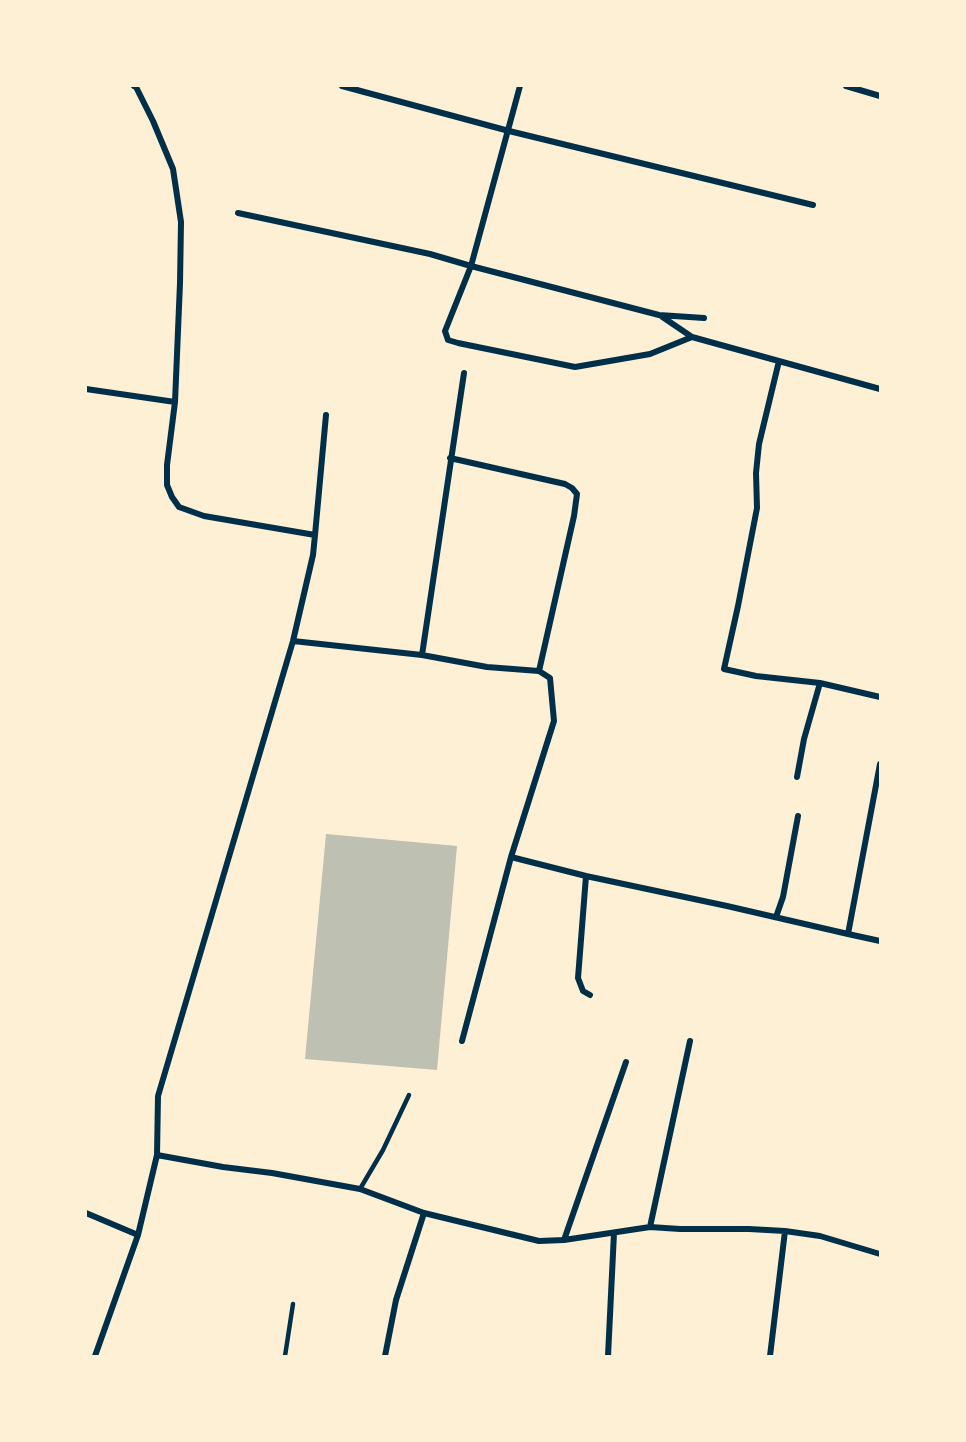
<!DOCTYPE html>
<style>
body{margin:0}
#map{position:relative;width:966px;height:1442px;overflow:hidden;background:#fdf0d5;font-family:Jost,sans-serif}
canvas{display:block}
.frame{position:absolute;inset:0;border:87px solid #fdf0d5;pointer-events:none}
</style>
<div id="map">
<canvas width="966" height="1442"></canvas>
<div class="frame"></div>
</div>
<script>
const ctx = document.querySelector('canvas').getContext('2d');
ctx.lineJoin = 'round';
function paint(path, color) {
  ctx.fillStyle = color;
  ctx.fill(path, 'evenodd');
}
function shape(rows) {
  const path = new Path2D();
  for (const r of rows) {
    path.moveTo(r[0], r[1]);
    for (let i = 2; i < r.length; i += 2) path.lineTo(r[i], r[i + 1]);
  }
  return path;
}
function stroke(path, color, width, dash) {
  ctx.strokeStyle = color;
  ctx.lineWidth = width;
  ctx.lineCap = dash ? 'butt' : 'round';
  ctx.setLineDash(dash || []);
  ctx.stroke(path);
}
paint(shape([
 [326,834,457,846,437,1070,305,1059]
]), '#bec0b2');
stroke(shape([
 [360,1189,383,1150,409,1095],
 [285,1356,293,1304]
]), '#003049', 4.5);
stroke(shape([
 [342,86,509,131,813,205],
 [520,86,471,266,445,331,448,340,458,343,575,367,650,354,692,337],
 [846,86,880,96],
 [238,213,430,254,471,266,659,315,704,318],
 [661,316,692,337,880,389],
 [779,361,759,444,756,473,757,508,738,606,724,669,756,676,820,683,880,697],
 [86,389,175,402],
 [450,458,565,484,572,488,577,494,574,516,539,671],
 [315,535,326,415],
 [293,641,422,655,487,667,539,671,550,678,554,721,511,857,586,876,727,906,848,934,880,941],
 [422,655,464,373],
 [797,777,804,739,820,683],
 [586,876,578,978,583,991,590,995],
 [776,917,783,897,798,816],
 [848,934,880,764],
 [462,1041,511,857],
 [157,1155,223,1167,272,1173,360,1189,424,1213,539,1241,564,1240,650,1227,680,1229,749,1229,785,1231,820,1236,880,1254],
 [86,1213,138,1235],
 [650,1227,690,1041],
 [564,1240,626,1062],
 [95,1356,138,1235,157,1155,158,1096,293,641,313,555,315,535,204,516,179,507,172,497,167,485,167,465,175,402,180,283,181,222,173,169,153,121,136,87,134,86],
 [385,1356,396,1300,424,1213],
 [608,1356,614,1233],
 [770,1356,785,1231]
]), '#003049', 6);
</script>
